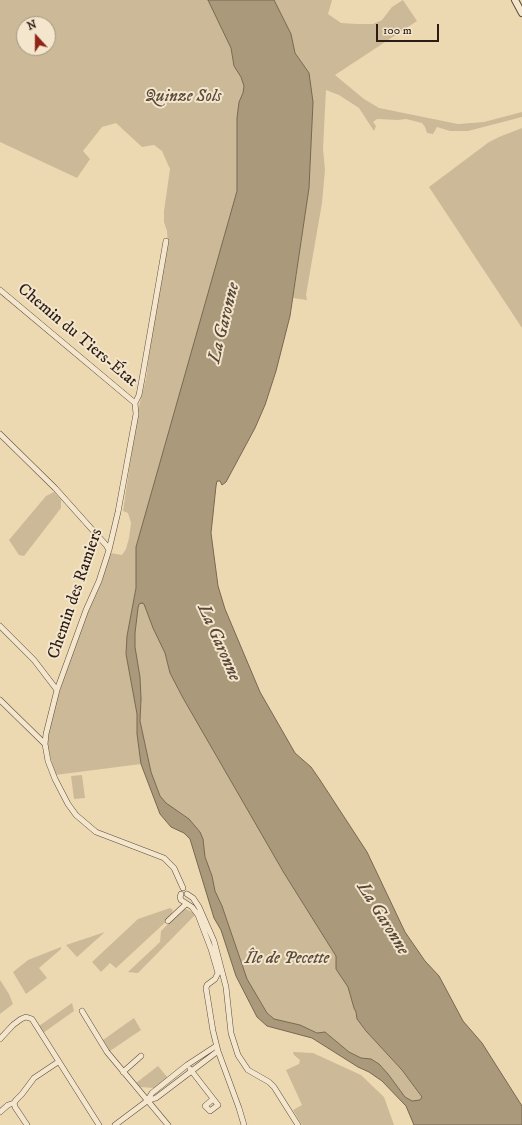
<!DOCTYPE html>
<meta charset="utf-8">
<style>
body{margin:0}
#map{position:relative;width:522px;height:1125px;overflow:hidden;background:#edd9b1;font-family:"IM FELL DW Pica",serif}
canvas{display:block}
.north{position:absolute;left:16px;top:16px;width:40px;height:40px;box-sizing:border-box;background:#f3e6cc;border:1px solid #a39583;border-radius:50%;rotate:339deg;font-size:11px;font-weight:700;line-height:16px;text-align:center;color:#2b1c16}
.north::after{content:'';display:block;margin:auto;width:14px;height:18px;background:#8f2418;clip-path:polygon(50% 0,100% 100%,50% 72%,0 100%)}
.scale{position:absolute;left:376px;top:24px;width:63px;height:18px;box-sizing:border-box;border:2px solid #2b1c16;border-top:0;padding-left:5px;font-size:12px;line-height:14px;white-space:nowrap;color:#2b1c16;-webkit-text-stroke:3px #f3e6cc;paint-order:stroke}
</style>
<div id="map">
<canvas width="522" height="1125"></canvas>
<div class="north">N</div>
<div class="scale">100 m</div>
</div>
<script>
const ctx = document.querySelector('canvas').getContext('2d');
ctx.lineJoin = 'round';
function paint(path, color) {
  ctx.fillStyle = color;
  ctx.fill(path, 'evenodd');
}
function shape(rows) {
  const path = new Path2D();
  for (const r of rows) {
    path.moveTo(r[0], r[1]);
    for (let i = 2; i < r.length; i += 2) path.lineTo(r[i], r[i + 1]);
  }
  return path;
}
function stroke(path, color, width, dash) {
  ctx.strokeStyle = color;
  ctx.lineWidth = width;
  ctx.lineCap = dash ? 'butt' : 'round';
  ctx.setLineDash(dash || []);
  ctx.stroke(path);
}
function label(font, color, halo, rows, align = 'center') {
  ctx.font = font + ' "IM FELL DW Pica",serif';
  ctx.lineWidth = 4;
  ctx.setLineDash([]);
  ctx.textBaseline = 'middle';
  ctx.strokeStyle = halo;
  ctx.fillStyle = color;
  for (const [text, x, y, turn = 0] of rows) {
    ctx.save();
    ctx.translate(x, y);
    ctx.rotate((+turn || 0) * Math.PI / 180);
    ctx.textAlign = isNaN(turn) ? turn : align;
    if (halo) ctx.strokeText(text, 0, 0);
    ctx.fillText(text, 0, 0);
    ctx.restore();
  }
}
paint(shape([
 [0,0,208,0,231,48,234,66,241,77,244,86,243,93,239,102,237,118,237,191,136,547,136,588,127,636,126,654,137,714,137,734,141,764,55,775,47,743,47,734,53,712,80,630,102,581,110,553,122,555,126,549,129,538,131,523,128,513,123,511,138,410,146,379,155,312,168,244,167,231,164,222,164,211,170,169,162,151,154,145,142,147,116,123,102,127,83,151,90,159,77,178,0,142],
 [24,24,48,24,48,48,24,48],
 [274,0,332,0,328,14,341,23,357,24,373,24,382,20,392,7,403,0,417,21,335,75,364,99,379,108,458,124,484,122,522,112,522,117,468,131,450,131,437,127,433,134,427,133,425,127,422,123,406,119,398,120,377,119,373,122,376,126,374,131,359,108,339,95,326,90,323,149,325,170,322,203,306,295,307,300,293,298,309,188,309,73,295,53,291,34],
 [522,128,522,328,429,187,489,142,499,137],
 [54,492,61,500,61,508,24,556,19,555,9,540,46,496],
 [142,603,144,604,153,628,165,653,170,673,183,698,284,873,336,956,336,969,348,987,354,1008,356,1012,357,1019,366,1031,402,1070,422,1098,420,1100,412,1101,405,1097,388,1074,379,1064,371,1059,361,1058,349,1052,325,1032,318,1033,300,1025,274,1019,267,1013,247,979,222,906,215,891,212,876,205,857,203,839,189,819,166,803,160,796,151,772,140,721,141,699,140,677,135,647,135,633,138,608,139,604],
 [82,775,85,798,74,799,71,776],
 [170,908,173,910,170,918,116,968,110,963,101,972,92,962,138,919],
 [184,908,196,914,138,973,128,972,160,942,161,931],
 [105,932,77,957,66,945],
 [61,947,61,949,39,968,47,978,26,994,13,972,28,960],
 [0,980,9,994,13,1004,0,1014],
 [72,1003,74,1011,43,1033,39,1026],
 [134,1018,141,1030,110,1051,103,1040],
 [293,1052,313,1053,361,1075,384,1097,394,1125,302,1125,293,1110,302,1105,286,1070,299,1064,300,1060,294,1055],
 [158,1066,168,1078,154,1088,140,1087,136,1083]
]), '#ccb997');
const water = shape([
 [208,0,274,0,291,34,295,53,309,73,313,102,309,188,290,316,276,371,265,405,255,428,226,482,222,485,220,481,217,481,216,486,211,533,218,586,225,609,260,692,295,753,311,767,320,780,367,852,405,932,425,961,439,976,463,1021,482,1043,522,1106,522,1125,414,1125,406,1106,382,1081,369,1072,358,1067,312,1038,267,1026,257,1017,236,976,221,930,214,918,190,839,184,833,171,827,160,814,141,764,137,734,137,714,126,654,127,636,136,588,136,547,237,191,237,118,239,102,243,93,244,86,241,77,234,66,231,48,208,0],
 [142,603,144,604,153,628,165,653,170,673,183,698,284,873,336,956,336,969,348,987,354,1008,356,1012,357,1019,366,1031,402,1070,422,1097,420,1100,412,1101,405,1097,388,1074,379,1064,371,1059,361,1058,349,1052,325,1032,317,1033,300,1025,274,1019,267,1013,247,979,222,906,215,891,212,876,205,857,203,839,200,832,189,819,166,803,160,796,151,772,140,721,141,699,140,677,135,647,135,633,138,608,139,604,142,603]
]);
paint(water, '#ab997c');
stroke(water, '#786753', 1);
const minor = shape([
 [166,241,142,379,139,395,135,403,136,414,118,512,109,550,99,581,86,610,57,690,46,734,45,744,48,761,55,779,68,804,76,815,96,832,164,858,174,868,183,888],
 [0,290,135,403],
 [0,434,55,488,106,545,109,550],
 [0,626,34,660,57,690],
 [0,700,45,744],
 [181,894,180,897,181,900,192,907,198,915,211,949,218,973,215,979,207,985,206,988,213,1031,218,1051,239,1108,244,1125],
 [187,894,193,898,199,907,214,941,226,987,231,1033,238,1055,248,1070,269,1082,274,1087,298,1125],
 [168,921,186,904],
 [82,1011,107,1052,168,1125],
 [0,1039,13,1025,21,1019,26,1017,32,1019,99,1125],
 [190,1069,218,1105,210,1111,205,1106,213,1099],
 [123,1072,141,1056],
 [147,1101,152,1093,187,1065,216,1046],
 [0,1112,8,1105,14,1103],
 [27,1125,15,1107,14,1103,16,1100,22,1094,34,1078,58,1062],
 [115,1125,147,1101,156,1098,218,1051]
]);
const tertiary = shape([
 [515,0,522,13]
]);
stroke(minor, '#5c4b3d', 6);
stroke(tertiary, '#5c4b3d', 8);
stroke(minor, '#f3e6cc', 5);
stroke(tertiary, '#f3e6cc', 6);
label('italic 17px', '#5b4b3d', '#f3e6cc', [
 ["Quinze Sols",183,97],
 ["Île de Pecette",287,959]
]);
label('17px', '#2b1c16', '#f3e6cc', [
 ["Chemin du Tiers-État",77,336,40],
 ["Chemin des Ramiers",76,594,-71]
]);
label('italic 18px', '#58483a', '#f3e6cc', [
 ["La Garonne",225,323,-76],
 ["La Garonne",218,643,66],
 ["La Garonne",382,919,58]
]);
</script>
